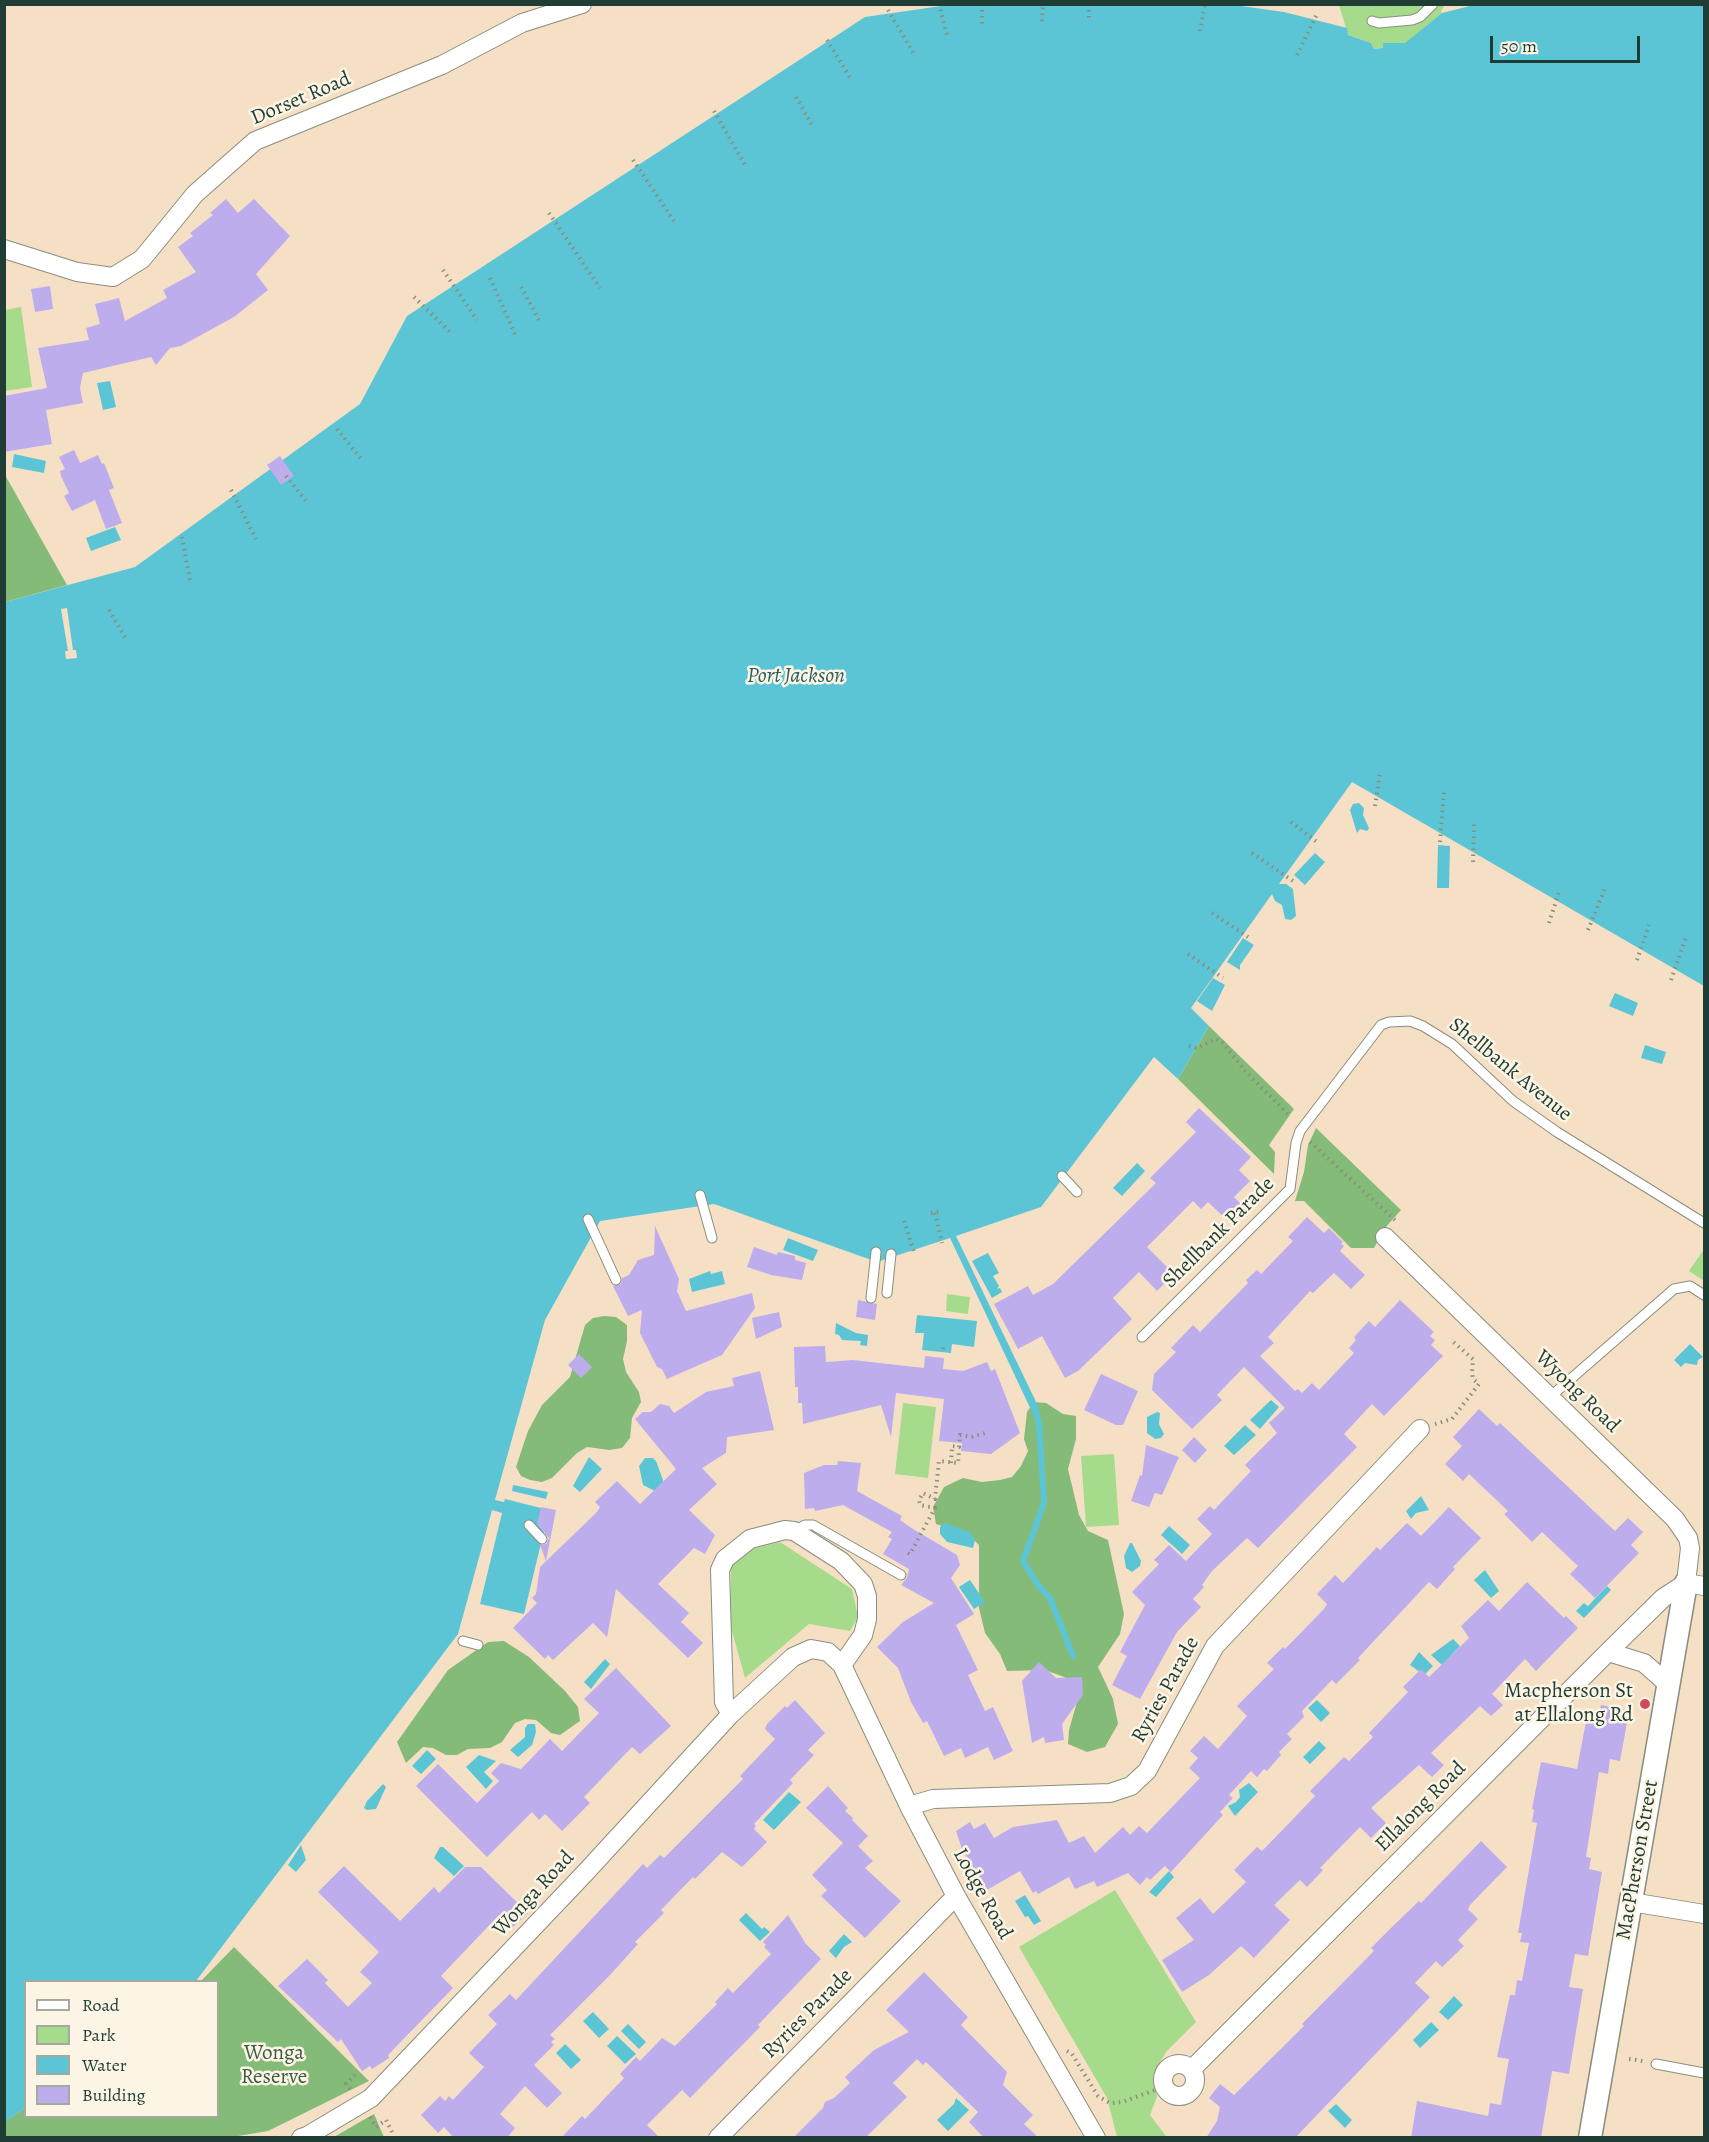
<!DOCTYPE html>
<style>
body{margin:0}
#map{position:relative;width:1709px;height:2142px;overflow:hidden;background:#f6e0c5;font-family:Alegreya,serif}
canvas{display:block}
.frame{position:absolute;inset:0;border:6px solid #1f3d34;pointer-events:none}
.legend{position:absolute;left:24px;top:1980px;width:195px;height:138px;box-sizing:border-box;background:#fcf5e5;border:2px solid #a4ab9e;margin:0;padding:8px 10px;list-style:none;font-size:18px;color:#1f3d34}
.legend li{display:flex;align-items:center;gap:12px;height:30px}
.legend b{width:30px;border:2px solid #a4ab9e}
.scale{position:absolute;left:1490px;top:36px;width:150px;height:27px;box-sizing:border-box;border:3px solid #1f3d34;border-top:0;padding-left:8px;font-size:18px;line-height:21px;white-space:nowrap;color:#1f3d34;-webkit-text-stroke:4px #fcf5e5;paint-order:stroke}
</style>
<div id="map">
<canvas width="1709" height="2142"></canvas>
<div class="frame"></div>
<ul class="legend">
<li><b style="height:8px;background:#fff"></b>Road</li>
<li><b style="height:16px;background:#a7db8c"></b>Park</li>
<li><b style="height:16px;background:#5bc5d6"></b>Water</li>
<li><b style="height:16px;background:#bdaded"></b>Building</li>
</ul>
<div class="scale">50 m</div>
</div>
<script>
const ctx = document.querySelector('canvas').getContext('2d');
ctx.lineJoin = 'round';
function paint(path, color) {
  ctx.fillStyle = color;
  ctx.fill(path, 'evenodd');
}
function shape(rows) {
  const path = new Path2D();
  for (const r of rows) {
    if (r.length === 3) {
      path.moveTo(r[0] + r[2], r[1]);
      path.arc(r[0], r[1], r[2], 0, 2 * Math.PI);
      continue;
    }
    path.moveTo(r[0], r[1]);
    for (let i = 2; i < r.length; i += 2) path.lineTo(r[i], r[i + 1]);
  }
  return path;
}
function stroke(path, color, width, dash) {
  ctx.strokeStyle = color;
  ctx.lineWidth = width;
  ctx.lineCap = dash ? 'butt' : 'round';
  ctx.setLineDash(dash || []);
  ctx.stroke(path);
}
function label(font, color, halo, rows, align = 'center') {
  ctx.font = font + ' Alegreya,serif';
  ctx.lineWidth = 5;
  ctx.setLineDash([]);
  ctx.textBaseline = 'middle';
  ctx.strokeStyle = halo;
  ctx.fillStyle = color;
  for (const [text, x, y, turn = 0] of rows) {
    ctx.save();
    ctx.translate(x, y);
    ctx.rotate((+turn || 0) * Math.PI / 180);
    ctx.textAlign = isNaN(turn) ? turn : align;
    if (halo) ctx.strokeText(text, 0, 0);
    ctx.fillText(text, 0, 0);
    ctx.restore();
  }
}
paint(shape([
 [1339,5,1445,5,1441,11,1442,13,1405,44,1383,44,1383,48,1374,49,1371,43,1348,35],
 [21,307,32,387,5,391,5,310],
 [1704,1249,1704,1281,1689,1271],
 [947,1294,970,1297,968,1314,946,1311],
 [903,1403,936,1407,928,1478,895,1474],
 [1114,1454,1119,1525,1086,1527,1081,1456],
 [780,1542,852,1589,858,1617,850,1631,809,1624,745,1678,730,1624,731,1567,751,1549],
 [1115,1890,1196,2022,1166,2052,1153,2075,1157,2097,1150,2115,1166,2136,1165,2137,1117,2137,1107,2098,1019,1947]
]), '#a7db8c');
paint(shape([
 [4,473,67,585,5,602,4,602],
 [1209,1026,1294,1109,1269,1145,1275,1152,1274,1174,1178,1079],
 [1316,1128,1401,1210,1385,1228,1374,1248,1351,1248,1304,1201,1295,1201,1304,1172,1308,1145],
 [604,1316,616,1317,627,1325,627,1341,623,1359,626,1372,639,1392,641,1402,632,1418,630,1438,622,1448,609,1450,587,1447,577,1453,552,1478,542,1482,530,1480,521,1476,516,1467,528,1431,542,1405,570,1377,585,1325,593,1318],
 [1034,1402,1046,1403,1063,1414,1076,1416,1076,1439,1068,1469,1079,1515,1088,1531,1108,1540,1124,1614,1120,1634,1098,1667,1113,1699,1118,1724,1105,1747,1087,1752,1068,1744,1069,1730,1081,1688,1064,1677,1045,1670,1007,1671,1000,1654,985,1633,979,1608,979,1545,968,1534,936,1524,933,1507,944,1487,963,1478,982,1482,1000,1480,1012,1477,1021,1466,1028,1451,1024,1439,1027,1412],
 [504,1641,529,1657,565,1691,578,1707,580,1721,560,1735,551,1733,536,1720,525,1719,515,1723,502,1742,490,1748,468,1749,457,1755,446,1755,433,1748,423,1747,406,1763,397,1742,448,1670,488,1642],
 [234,1947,369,2081,268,2131,232,2137,5,2137,4,2122,25,2108,26,2116,218,2116,218,1982,201,1981],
 [374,2114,384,2137,334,2137,365,2119]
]), '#85bb78');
paint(shape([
 [955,4,1227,4,1284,12,1347,28,1348,35,1371,43,1374,49,1383,48,1383,43,1405,43,1442,13,1474,5,1704,5,1704,986,1352,782,1279,884,1286,884,1293,889,1296,916,1291,920,1285,919,1282,905,1275,901,1272,894,1191,1008,1209,1026,1178,1079,1154,1057,1041,1207,956,1236,1039,1408,1038,1415,1032,1412,950,1238,877,1262,714,1204,600,1221,545,1320,495,1500,504,1502,505,1499,549,1510,524,1614,480,1604,502,1513,492,1510,458,1634,196,1981,26,1982,25,2108,5,2122,5,602,135,567,360,404,407,316,865,17],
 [110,381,116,407,103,410,97,383],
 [14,454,46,461,44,473,12,467],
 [115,527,121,540,91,551,86,538],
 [1359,803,1364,808,1363,815,1369,828,1367,831,1360,829,1357,833,1350,810,1353,804],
 [1438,845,1450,846,1449,888,1437,888],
 [1315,853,1325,862,1305,885,1294,875],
 [1243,938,1254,945,1240,965,1240,970,1227,962],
 [1213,978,1225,985,1212,1011,1197,1001],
 [1615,993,1638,1003,1633,1016,1609,1006],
 [1645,1045,1666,1052,1662,1064,1641,1058],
 [1137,1163,1145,1171,1122,1196,1113,1188],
 [788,1238,818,1250,813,1261,783,1250],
 [988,1253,999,1273,993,1276,999,1286,997,1289,1000,1288,1002,1292,992,1298,972,1261],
 [710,1271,711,1274,722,1271,725,1284,692,1292,689,1279],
 [917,1315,977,1321,974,1347,952,1344,951,1353,922,1350,924,1333,915,1333],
 [836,1323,856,1333,868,1335,867,1346,860,1345,861,1341,842,1340,839,1335,835,1334],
 [1690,1344,1703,1357,1698,1360,1697,1365,1685,1363,1681,1367,1674,1360],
 [1271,1400,1279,1407,1260,1429,1250,1420],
 [1157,1412,1160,1413,1159,1424,1164,1434,1161,1438,1155,1439,1147,1433,1147,1417],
 [1245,1425,1256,1435,1234,1455,1224,1446],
 [589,1457,602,1469,580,1492,573,1486],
 [645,1458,653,1458,656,1461,663,1480,663,1484,655,1491,643,1485,639,1466],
 [513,1485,548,1492,546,1499,512,1491],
 [1421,1496,1429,1510,1416,1513,1411,1519,1406,1511],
 [944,1523,970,1532,975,1540,973,1548,947,1542,940,1534,940,1527],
 [1169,1526,1190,1545,1182,1554,1161,1535],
 [1130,1543,1132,1543,1141,1561,1140,1566,1132,1572,1126,1568,1124,1556],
 [1485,1570,1499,1591,1491,1598,1474,1580],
 [970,1580,985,1602,974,1609,959,1587],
 [1607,1586,1611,1590,1584,1618,1576,1611,1584,1603,1588,1606],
 [1453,1639,1460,1646,1442,1665,1431,1655],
 [1419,1652,1433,1666,1424,1675,1410,1665],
 [605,1659,610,1664,591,1689,584,1682],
 [1317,1700,1330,1713,1321,1722,1308,1708],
 [528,1724,535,1724,536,1732,532,1745,518,1757,510,1750,525,1737,525,1728],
 [1319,1741,1326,1748,1310,1764,1303,1757],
 [427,1750,436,1759,421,1774,412,1766],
 [479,1755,496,1761,484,1772,493,1781,486,1789,466,1767],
 [1249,1783,1258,1792,1235,1816,1228,1806,1236,1802,1240,1797,1239,1790],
 [383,1784,386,1787,376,1809,367,1810,364,1808,367,1801],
 [789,1792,801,1802,774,1830,763,1820],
 [301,1845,306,1860,296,1872,288,1865],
 [440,1847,443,1847,464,1866,454,1876,434,1858],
 [1169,1871,1174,1877,1156,1897,1149,1892],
 [1025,1895,1041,1921,1034,1925,1028,1916,1025,1917,1015,1901],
 [746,1913,762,1929,764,1927,770,1932,760,1941,739,1920],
 [844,1934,852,1942,844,1947,836,1958,829,1951],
 [1454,1996,1463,2005,1448,2020,1439,2012],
 [593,2012,609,2029,599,2038,583,2021],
 [1431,2022,1439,2030,1420,2048,1413,2040],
 [628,2024,646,2042,639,2049,621,2031],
 [617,2036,636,2054,625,2064,607,2046],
 [565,2044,581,2060,571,2069,556,2053],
 [956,2098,969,2110,948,2131,937,2120,954,2104],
 [1336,2104,1352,2120,1345,2128,1328,2111]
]), '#5bc5d6');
paint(shape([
 [67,608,73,650,76,650,77,658,66,659,65,651,68,651,61,609]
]), '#f6e0c5');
stroke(shape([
 [1035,1410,1039,1423,1044,1503,1023,1561,1038,1585,1050,1598,1073,1656]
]), '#5bc5d6', 6);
paint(shape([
 [226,199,238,213,254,199,290,236,256,274,268,290,234,317,181,346,170,348,156,365,151,357,83,373,80,388,83,403,46,410,52,444,4,452,4,396,47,388,38,348,89,340,86,328,100,324,95,304,119,298,125,321,167,298,163,290,196,272,178,247,193,236,190,233,213,215,210,213],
 [50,286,53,309,35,312,31,289],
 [74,450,80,463,98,455,102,464,104,463,114,488,109,490,122,523,106,529,95,500,72,511,64,496,69,493,61,476,60,471,65,469,59,457],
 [280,456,294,476,281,485,267,465],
 [1199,1108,1251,1157,1239,1170,1250,1181,1234,1197,1243,1206,1228,1221,1208,1202,1201,1209,1193,1201,1147,1247,1174,1274,1157,1291,1139,1272,1113,1298,1132,1319,1078,1371,1065,1378,1042,1336,1018,1349,994,1304,1028,1286,1033,1295,1053,1284,1156,1183,1150,1178,1196,1132,1186,1122],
 [1307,1217,1324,1233,1329,1228,1343,1242,1341,1244,1344,1246,1340,1251,1365,1275,1351,1289,1334,1273,1313,1293,1310,1291,1268,1337,1274,1343,1260,1356,1295,1391,1298,1389,1302,1393,1312,1383,1319,1390,1354,1353,1349,1348,1356,1340,1354,1337,1369,1321,1375,1327,1400,1300,1434,1332,1430,1336,1435,1340,1431,1345,1443,1356,1384,1416,1372,1404,1344,1434,1357,1447,1258,1548,1247,1538,1212,1571,1202,1585,1204,1587,1193,1599,1201,1607,1177,1632,1140,1699,1112,1685,1127,1656,1120,1652,1145,1605,1132,1592,1159,1564,1154,1560,1169,1545,1186,1561,1212,1534,1197,1519,1210,1506,1214,1510,1251,1471,1245,1465,1277,1433,1269,1423,1285,1408,1244,1367,1217,1395,1222,1400,1192,1429,1152,1390,1154,1374,1176,1352,1171,1348,1193,1325,1200,1332,1248,1283,1246,1280,1257,1270,1261,1274,1293,1241,1288,1237],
 [655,1226,679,1279,677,1291,686,1311,752,1293,755,1308,722,1355,667,1379,662,1369,657,1367,640,1333,642,1310,628,1316,613,1286,621,1284,622,1278,629,1275,638,1260,654,1255],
 [754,1247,777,1255,778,1252,795,1256,795,1260,806,1263,802,1280,771,1275,747,1267],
 [858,1300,877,1304,875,1320,856,1317],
 [779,1312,782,1327,756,1339,752,1318],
 [825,1346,826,1362,853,1360,924,1368,925,1356,944,1358,943,1369,963,1371,987,1362,991,1371,995,1369,1020,1433,991,1454,961,1451,962,1443,939,1441,944,1399,896,1393,891,1437,881,1405,803,1424,802,1403,798,1403,798,1387,795,1387,794,1347],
 [579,1354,592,1367,581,1378,568,1365],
 [760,1371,774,1430,727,1437,726,1453,702,1468,717,1484,689,1510,715,1535,705,1554,694,1548,658,1584,689,1613,681,1622,703,1643,688,1658,616,1589,607,1637,593,1623,553,1660,548,1655,545,1659,513,1628,537,1603,532,1598,536,1594,540,1567,597,1512,600,1507,595,1502,617,1481,640,1504,676,1469,635,1419,643,1412,651,1412,660,1404,669,1406,674,1413,706,1392,734,1386,732,1378],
 [1101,1374,1138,1391,1123,1425,1116,1425,1084,1410],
 [1479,1409,1497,1426,1500,1423,1615,1531,1628,1518,1643,1532,1631,1545,1639,1553,1595,1598,1570,1574,1578,1566,1542,1532,1532,1542,1504,1514,1508,1511,1469,1474,1463,1481,1445,1464,1462,1446,1453,1437],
 [1194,1437,1207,1450,1195,1463,1182,1450],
 [1146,1445,1179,1457,1162,1495,1155,1493,1149,1507,1131,1501,1140,1475,1142,1476],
 [838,1461,861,1463,857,1491,902,1516,900,1520,913,1529,957,1555,960,1565,951,1578,974,1614,956,1625,978,1670,968,1675,985,1711,993,1707,1013,1751,994,1760,988,1747,965,1758,961,1748,944,1756,927,1721,923,1723,911,1702,898,1668,877,1647,903,1622,934,1603,901,1585,907,1578,909,1569,883,1554,892,1539,888,1537,892,1532,843,1505,815,1511,814,1508,805,1509,804,1473,824,1465,837,1465],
 [541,1507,556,1510,546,1561,540,1545,546,1544,549,1538,537,1524],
 [1449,1507,1481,1538,1453,1567,1455,1569,1437,1589,1429,1582,1358,1658,1360,1660,1336,1684,1332,1680,1302,1711,1304,1717,1287,1734,1292,1739,1279,1752,1281,1755,1267,1771,1264,1769,1257,1777,1251,1771,1229,1795,1233,1798,1220,1812,1223,1815,1171,1872,1165,1866,1150,1880,1147,1877,1140,1885,1128,1873,1097,1887,1094,1881,1075,1889,1069,1877,1038,1894,1036,1891,1033,1893,1020,1871,987,1890,962,1849,956,1831,970,1822,974,1829,985,1823,994,1838,1013,1827,1057,1820,1069,1843,1084,1836,1095,1853,1123,1827,1130,1835,1139,1826,1147,1833,1200,1778,1189,1768,1198,1758,1190,1751,1204,1736,1218,1749,1247,1716,1237,1706,1274,1669,1267,1663,1283,1647,1285,1649,1324,1609,1327,1604,1317,1594,1335,1575,1343,1583,1377,1547,1380,1550,1407,1523,1421,1536],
 [1527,1582,1564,1618,1566,1616,1578,1628,1536,1671,1525,1659,1492,1694,1503,1705,1491,1716,1480,1706,1431,1753,1444,1765,1432,1777,1419,1765,1371,1808,1386,1823,1371,1838,1360,1827,1320,1868,1323,1870,1307,1887,1300,1880,1274,1905,1290,1920,1254,1958,1241,1946,1209,1975,1182,1992,1162,1960,1194,1940,1176,1918,1200,1898,1213,1914,1246,1882,1234,1870,1257,1847,1262,1851,1295,1817,1315,1796,1310,1791,1344,1757,1349,1761,1373,1737,1369,1733,1408,1692,1403,1687,1421,1669,1429,1677,1469,1638,1461,1626,1488,1600,1499,1611],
 [1039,1662,1056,1678,1082,1677,1083,1695,1062,1724,1064,1740,1045,1743,1044,1737,1032,1743,1022,1681],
 [616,1668,671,1726,640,1754,632,1747,584,1797,590,1803,562,1831,545,1814,539,1820,532,1812,487,1857,416,1786,438,1764,477,1803,499,1781,491,1773,501,1763,521,1769,550,1739,562,1751,599,1713,584,1699],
 [795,1700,825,1733,808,1750,814,1755,790,1780,793,1783,754,1824,756,1826,754,1829,767,1842,742,1867,722,1852,695,1879,693,1877,661,1910,664,1913,635,1942,638,1944,610,1975,550,2035,555,2039,551,2042,554,2045,534,2065,562,2093,547,2108,525,2086,500,2114,515,2128,507,2138,454,2138,444,2127,438,2133,421,2115,440,2096,445,2101,449,2096,453,2100,484,2067,469,2053,497,2024,488,2015,510,1994,516,2000,643,1864,647,1868,660,1855,664,1858,743,1779,740,1776,775,1739,765,1729,767,1724,785,1706,787,1708],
 [1601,1705,1628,1710,1628,1717,1620,1761,1610,1759,1608,1774,1599,1772,1586,1857,1591,1858,1589,1869,1602,1872,1588,1956,1575,1954,1569,1987,1583,1989,1569,2074,1552,2071,1541,2138,1411,2138,1417,2101,1488,2116,1490,2103,1501,2105,1509,2059,1497,2057,1510,1995,1515,1995,1517,1980,1522,1981,1529,1943,1520,1942,1522,1933,1518,1933,1537,1823,1532,1822,1534,1810,1532,1809,1541,1762,1577,1769,1588,1711,1599,1713],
 [828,1786,848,1808,845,1811,853,1818,852,1820,868,1836,858,1846,873,1861,865,1868,901,1901,865,1938,821,1896,827,1890,812,1875,843,1843,806,1808],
 [1481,1841,1507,1867,1470,1905,1468,1909,1478,1919,1458,1940,1464,1946,1442,1967,1436,1961,1415,1983,1430,1997,1295,2138,1206,2138,1217,2121,1220,2107,1209,2098,1220,2084,1234,2095,1304,2026,1302,2024,1374,1951,1371,1948,1393,1926,1419,1901,1421,1903],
 [344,1866,400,1921,434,1887,439,1893,465,1867,481,1867,528,1913,512,1928,499,1915,441,1976,453,1988,388,2055,389,2058,372,2069,370,2066,362,2071,341,2039,338,2042,278,1986,307,1959,328,1980,325,1983,348,2007,372,1983,360,1972,379,1952,318,1892],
 [788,1915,806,1944,821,1959,758,2025,760,2027,690,2098,682,2090,647,2125,660,2138,561,2138,582,2116,585,2119,624,2078,620,2074,636,2057,640,2061,662,2038,675,2046,717,2004,715,2002,728,1988,733,1993,771,1954,764,1947,766,1945,763,1942],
 [924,1972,968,2017,961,2025,1007,2072,1003,2085,1033,2115,1024,2124,1039,2138,984,2138,969,2122,978,2112,926,2062,923,2065,917,2059,893,2083,907,2097,865,2138,793,2138,823,2108,825,2102,834,2098,850,2083,845,2077,874,2050,909,2032,886,2010]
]), '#bdaded');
const service = shape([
 [1372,21,1379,23,1412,20,1420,17,1433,4],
 [1062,1176,1077,1192],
 [700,1195,712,1238],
 [588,1219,616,1280],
 [887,1293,891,1254],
 [871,1298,876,1252],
 [1142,1337,1290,1189,1296,1143,1300,1131,1381,1025,1389,1022,1410,1021,1423,1026,1452,1044,1513,1101,1557,1132,1704,1223],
 [1550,1397,1674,1289,1690,1286,1704,1295],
 [529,1525,542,1539],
 [794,1531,805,1525,813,1525,901,1575],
 [463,1641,478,1645],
 [1656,2064,1704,2073]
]);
const minor = shape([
 [4,249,77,272,113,277,142,259,195,194,255,141,442,65,522,23,582,4],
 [1385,1237,1675,1519,1688,1538,1690,1548,1686,1583],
 [1686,1583,1704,1586],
 [1608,1652,1644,1663,1669,1685],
 [731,1714,724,1702,720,1570,725,1559,750,1539,785,1530,794,1531,841,1561,863,1584,867,1596,867,1619,863,1635,842,1665],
 [909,1806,933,1799,1110,1793,1131,1786,1147,1771,1215,1646,1420,1429],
 [1631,1902,1704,1914],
 [1179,2080,16],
 [1192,2069,1608,1652,1663,1598,1686,1583],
 [301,2138,307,2136,371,2098,585,1873,731,1714,793,1657,811,1649,828,1652,842,1665,909,1806,956,1896,1096,2138],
 [718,2138,956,1896]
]);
const tertiary = shape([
 [1590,2138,1686,1583]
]);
stroke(service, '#8a8e7c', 11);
stroke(minor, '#8a8e7c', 20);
stroke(tertiary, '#8a8e7c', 25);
stroke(shape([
 [939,4,947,35],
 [982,4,982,27],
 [1089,4,1089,21],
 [888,10,914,54],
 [1042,21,1043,4],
 [1200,31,1205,4],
 [827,40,851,79],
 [1297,55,1317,14],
 [796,97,812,125],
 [714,111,745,165],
 [633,160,674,221],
 [549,213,600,288],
 [443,270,477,320],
 [490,278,515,334],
 [521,287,539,320],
 [414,297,451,333],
 [337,429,361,459],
 [286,476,306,501],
 [231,490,256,539],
 [182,537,190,580],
 [109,610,125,637],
 [1375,806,1380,774],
 [1291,822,1317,842],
 [1440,842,1444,792],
 [1252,853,1293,881],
 [1473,862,1474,824],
 [1212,913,1248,937],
 [1549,923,1560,889],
 [1588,930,1605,888],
 [1188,954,1223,978],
 [1637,960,1649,925],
 [1671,980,1686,937],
 [1189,1046,1197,1048,1216,1039,1223,1043,1246,1072,1290,1116],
 [1310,1142,1395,1220],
 [931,1213,940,1211],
 [935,1213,942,1243],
 [904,1221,914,1252],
 [943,1349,944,1345],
 [1435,1424,1452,1419,1479,1384,1473,1379,1472,1372,1473,1359,1451,1340],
 [951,1463,952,1446,959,1447,960,1435,971,1437,989,1432],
 [908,1553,910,1554,935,1508,920,1505,919,1500,923,1493,935,1499,939,1461,958,1463,959,1451],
 [1067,2051,1072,2054,1098,2096,1110,2103,1122,2102,1164,2087],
 [1629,2059,1643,2061],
 [350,2089,346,2084,355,2075],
 [370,2117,376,2127,386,2120,393,2134]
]), '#8a8e7c', 4, [1.5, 4.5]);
stroke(service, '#fff', 9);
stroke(minor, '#fff', 18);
stroke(tertiary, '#fff', 22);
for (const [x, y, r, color] of [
 [1645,1704,6,"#d1495b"]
]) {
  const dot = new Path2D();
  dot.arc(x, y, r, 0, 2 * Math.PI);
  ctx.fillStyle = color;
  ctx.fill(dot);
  stroke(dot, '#fcf5e5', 2);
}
label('21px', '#1f3d34', '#fcf5e5', [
 ["Dorset Road",301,99,-23],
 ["Shellbank Avenue",1510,1070,39],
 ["Shellbank Parade",1219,1233,-45],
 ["Wyong Road",1577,1392,44],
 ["Ryries Parade",1166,1690,-61],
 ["Ellalong Road",1421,1807,-45],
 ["MacPherson Street",1638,1860,-80],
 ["Wonga Road",534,1894,-47],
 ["Lodge Road",982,1894,61],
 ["Ryries Parade",808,2014,-45]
]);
label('21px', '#1f3d34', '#fcf5e5', [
 ["Macpherson St",1633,1692],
 ["at Ellalong Rd",1633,1716]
], 'right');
label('21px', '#3a5d46', '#fcf5e5', [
 ["Wonga",274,2054],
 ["Reserve",274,2078]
]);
label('italic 22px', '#2e5f5c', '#fcf5e5', [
 ["Port Jackson",796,677]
]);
</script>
